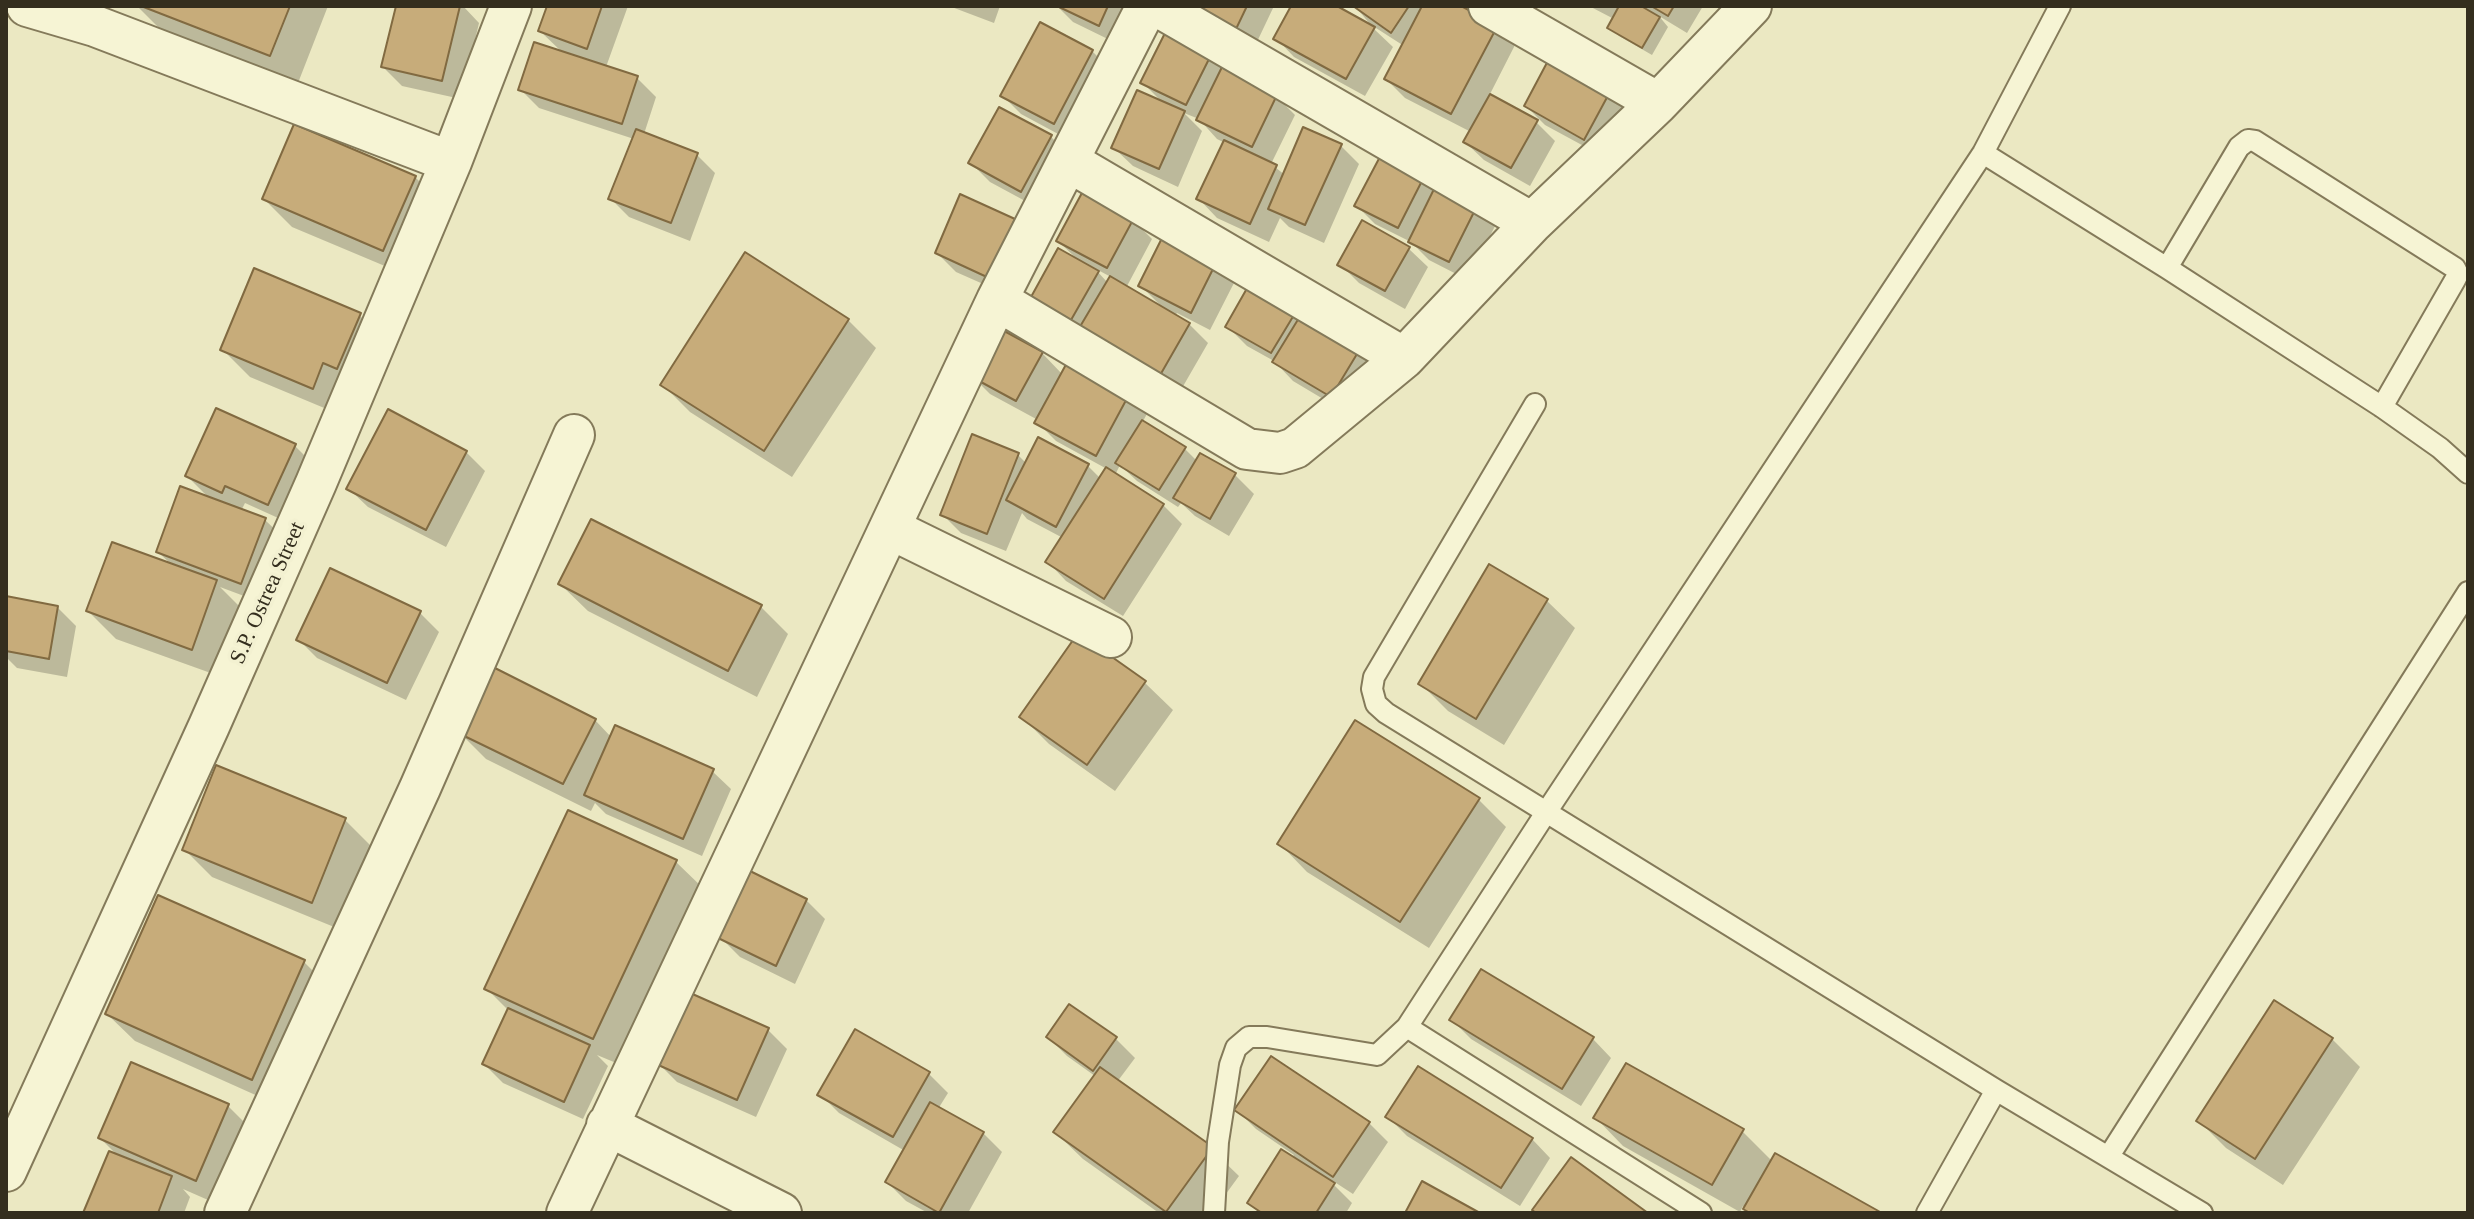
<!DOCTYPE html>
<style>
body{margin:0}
#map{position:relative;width:2474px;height:1219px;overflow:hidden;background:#ebe8c2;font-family:Georgia,serif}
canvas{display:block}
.frame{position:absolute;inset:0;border:8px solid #342e1e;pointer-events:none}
</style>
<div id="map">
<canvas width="2474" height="1219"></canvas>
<div class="frame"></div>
</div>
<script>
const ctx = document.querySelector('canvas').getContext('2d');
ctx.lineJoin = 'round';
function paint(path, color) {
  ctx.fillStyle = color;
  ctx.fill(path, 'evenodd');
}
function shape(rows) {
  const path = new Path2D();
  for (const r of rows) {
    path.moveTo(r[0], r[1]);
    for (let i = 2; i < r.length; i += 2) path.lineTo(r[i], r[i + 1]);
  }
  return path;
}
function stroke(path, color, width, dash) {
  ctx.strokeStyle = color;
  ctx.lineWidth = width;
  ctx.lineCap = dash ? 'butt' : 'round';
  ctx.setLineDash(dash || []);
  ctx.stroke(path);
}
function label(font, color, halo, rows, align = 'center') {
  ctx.font = font + ' Georgia,serif';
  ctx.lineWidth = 7;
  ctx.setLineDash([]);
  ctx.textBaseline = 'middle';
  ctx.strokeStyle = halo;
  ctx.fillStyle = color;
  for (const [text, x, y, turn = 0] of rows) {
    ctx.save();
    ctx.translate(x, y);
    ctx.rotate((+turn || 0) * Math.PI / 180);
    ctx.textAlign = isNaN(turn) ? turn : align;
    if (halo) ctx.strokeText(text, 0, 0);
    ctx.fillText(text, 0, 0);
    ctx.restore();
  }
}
paint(shape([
 [137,6,328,6,298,83,160,29],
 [398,6,463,6,479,23,461,99,402,86,383,67],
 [549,6,628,6,606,67,637,78,656,97,644,134,696,154,715,173,690,241,629,217,610,198,634,139,539,108,520,89,563,53,540,31],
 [949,6,1000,6,994,23],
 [1057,6,1136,6,1118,44,1073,22],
 [1187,6,1274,6,1255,46],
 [1294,6,1333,6,1374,29,1355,6,1456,6,1496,26,1515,45,1489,96,1536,122,1555,141,1530,186,1484,160,1465,142,1471,132,1405,98,1386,79,1404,46,1376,28,1374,29,1393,47,1365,96,1294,57,1276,38],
 [1589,6,1703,6,1687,33,1659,16,1668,27,1652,55,1619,36,1610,27,1614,19],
 [1092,51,1111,70,1073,142,1021,114,1002,95],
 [1211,55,1229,73,1276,96,1295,115,1271,164,1285,175,1340,145,1359,164,1324,243,1289,227,1280,218,1269,242,1217,218,1199,199,1225,143,1217,139,1199,119,1184,113,1202,131,1178,187,1133,166,1114,148,1164,104,1143,83],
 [1610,92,1629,111,1604,157,1545,125,1526,106],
 [1051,137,1070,155,1040,209,990,182,971,163],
 [1383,153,1476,208,1495,226,1468,280,1429,260,1411,242,1375,224,1356,205],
 [415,177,443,205,411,277,292,227,264,199],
 [1133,220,1152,239,1126,288,1162,307,1140,285,1166,235,1236,279,1210,330,1177,313,1175,316,1189,324,1208,343,1178,395,1052,315,1033,296,1077,259,1058,241],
 [1096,269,1111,277,1108,283,1096,270],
 [1014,221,1033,239,1008,295,956,272,937,253],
 [1409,249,1428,267,1405,309,1359,283,1340,264],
 [1250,285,1359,350,1378,369,1350,415,1293,381,1274,361,1247,346,1228,327],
 [359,315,387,343,341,415,250,377,222,349],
 [848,320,876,348,792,477,690,412,663,385],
 [1042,353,1063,375,1070,361,1148,412,1142,423,1184,448,1197,461,1200,455,1235,475,1254,494,1229,536,1195,516,1181,503,1178,507,1137,481,1120,465,1115,475,1163,505,1182,524,1123,616,1066,581,1048,562,1063,538,1027,519,1022,513,1006,551,961,533,942,514,973,437,1018,455,1027,464,1087,465,1101,479,1107,469,1056,441,1037,422,1038,420,990,394,971,375],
 [217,411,295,446,314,465,287,522,245,503,241,511,265,520,284,538,260,602,220,587,243,610,219,676,116,639,88,611,173,566,158,552,211,500,187,476],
 [466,452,485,471,446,547,368,507,349,489],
 [331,571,420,613,439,632,406,700,317,658,298,639],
 [560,584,761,607,788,634,757,697,588,611],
 [1547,601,1575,628,1504,745,1448,711,1420,683],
 [57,607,76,626,67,677,17,668,6,657,6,608],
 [1079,636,1145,683,1173,710,1115,791,1049,744,1021,716],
 [595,720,612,738,712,771,731,789,702,856,606,814,595,803,591,811,486,759,458,731],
 [217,768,345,820,373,848,339,929,212,877,184,849],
 [1478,799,1506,827,1429,948,1307,872,1280,844],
 [676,862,704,889,621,1065,597,1055,608,1066,583,1119,503,1083,484,1064,509,1011,486,988],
 [159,897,304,962,332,990,280,1106,135,1041,107,1014],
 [806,900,825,919,795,984,740,957,721,938],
 [1069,1007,1116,1039,1135,1058,1117,1082,1211,1149,1239,1176,1212,1213,1159,1213,1083,1159,1055,1132,1095,1076,1067,1056,1048,1037],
 [1452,1020,1593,1039,1611,1058,1581,1106,1471,1039],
 [768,1030,787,1049,756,1117,677,1082,659,1064],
 [2332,1039,2360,1067,2283,1185,2226,1148,2198,1120],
 [929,1074,948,1093,938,1109,983,1133,1002,1152,968,1213,928,1213,906,1201,887,1182,905,1151,839,1113,820,1094],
 [228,1106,255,1133,224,1207,183,1189,190,1197,184,1213,86,1213,119,1157,100,1138],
 [1237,1110,1369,1123,1388,1142,1353,1194,1333,1181,1332,1183,1352,1203,1346,1213,1259,1213,1249,1203,1294,1155,1256,1129],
 [1388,1117,1532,1139,1550,1158,1520,1206,1407,1136],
 [1596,1118,1742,1131,1772,1161,1878,1213,1750,1213,1743,1206,1740,1212,1623,1146]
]), '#0003');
const building = shape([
 [141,6,290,6,270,56,141,6],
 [396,6,460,6,442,81,381,67,396,6],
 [547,6,602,6,587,49,538,31,547,6],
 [1057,6,1108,6,1099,26,1057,6],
 [1187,6,1247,6,1236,29,1187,6],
 [1291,6,1337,6,1375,27,1346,79,1273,39,1291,6],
 [1353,6,1409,6,1391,33,1353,6],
 [1422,6,1461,6,1498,25,1451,114,1384,79,1422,6],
 [1619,6,1641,6,1660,17,1642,48,1607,28,1619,6],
 [1651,6,1674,6,1668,16,1651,6],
 [1040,22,1093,50,1054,124,1000,96,1040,22],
 [1166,31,1212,53,1186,105,1140,83,1166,31],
 [534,42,638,76,622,124,518,90,534,42],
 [1550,57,1611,90,1584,140,1524,106,1550,57],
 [1222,67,1277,95,1252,147,1196,120,1222,67],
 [1137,90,1185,111,1159,169,1111,148,1137,90],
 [1490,94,1538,120,1511,168,1463,142,1490,94],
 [999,107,1052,135,1021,192,968,163,999,107],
 [294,124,416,176,383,251,262,199,294,124],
 [1303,127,1342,144,1305,225,1268,209,1303,127],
 [636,129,698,153,671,223,608,199,636,129],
 [1224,140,1277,165,1250,224,1196,199,1224,140],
 [1383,151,1426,173,1398,228,1354,206,1383,151],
 [1436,185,1477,206,1449,262,1408,242,1436,185],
 [1083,191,1134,218,1107,268,1056,241,1083,191],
 [960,194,1015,219,989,278,935,253,960,194],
 [1362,220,1410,247,1385,291,1337,265,1362,220],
 [1165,232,1218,259,1191,313,1138,286,1165,232],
 [1058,248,1099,271,1071,320,1031,297,1058,248],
 [745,252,849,319,764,451,660,385,745,252],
 [254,268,361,313,337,369,323,363,313,389,220,350,254,268],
 [1110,276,1190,323,1159,377,1078,330,1110,276],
 [1250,283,1297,310,1271,353,1225,327,1250,283],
 [1302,313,1360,349,1331,397,1272,362,1302,313],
 [995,326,1043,352,1016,401,968,375,995,326],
 [1069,359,1131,391,1096,456,1034,423,1069,359],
 [216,408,296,444,268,505,225,486,222,493,185,476,216,408],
 [388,409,467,451,426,530,346,489,388,409],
 [1142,420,1186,447,1159,490,1115,463,1142,420],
 [972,434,1019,453,987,534,940,515,972,434],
 [1038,437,1089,464,1056,527,1006,500,1038,437],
 [1200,453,1236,473,1210,519,1173,498,1200,453],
 [1106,467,1164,504,1104,599,1045,562,1106,467],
 [180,486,266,518,241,584,156,552,180,486],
 [591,519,762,605,728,671,558,584,591,519],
 [112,542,217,580,192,650,86,611,112,542],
 [1489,564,1548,599,1476,719,1418,684,1489,564],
 [330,568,421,611,387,683,296,640,330,568],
 [6,596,58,606,49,659,6,651,6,596],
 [1078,633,1146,681,1087,765,1019,717,1078,633],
 [489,665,596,719,563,784,456,732,489,665],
 [1355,720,1480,798,1400,922,1277,844,1355,720],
 [615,725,714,769,683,839,584,795,615,725],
 [216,765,346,818,312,903,182,850,216,765],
 [568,810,677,860,593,1039,484,989,568,810],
 [750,871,807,899,776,966,718,938,750,871],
 [158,895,305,960,252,1080,105,1014,158,895],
 [1481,969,1594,1037,1562,1089,1449,1020,1481,969],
 [688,992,769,1028,737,1100,656,1064,688,992],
 [2274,1000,2333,1038,2255,1159,2196,1121,2274,1000],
 [1069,1004,1117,1037,1093,1071,1046,1037,1069,1004],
 [508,1008,590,1045,564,1102,482,1064,508,1008],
 [855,1029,930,1072,893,1137,817,1095,855,1029],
 [1271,1056,1370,1122,1333,1177,1234,1110,1271,1056],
 [131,1062,229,1104,196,1181,98,1138,131,1062],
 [1626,1063,1744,1129,1712,1185,1593,1118,1626,1063],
 [1418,1066,1533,1138,1501,1188,1385,1117,1418,1066],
 [1100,1067,1213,1147,1166,1212,1053,1132,1100,1067],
 [930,1102,984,1132,939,1213,885,1182,930,1102],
 [1281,1149,1335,1183,1316,1213,1262,1213,1247,1203,1281,1149],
 [109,1151,172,1176,158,1213,83,1213,109,1151],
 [1775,1153,1882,1213,1750,1213,1743,1209,1775,1153],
 [1571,1157,1648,1213,1536,1213,1532,1210,1571,1157],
 [1422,1181,1480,1213,1405,1213,1422,1181]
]);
paint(building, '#c7ac7a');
stroke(building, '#816a41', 2);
const service = shape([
 [1983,153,2167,268,2382,407,2440,448,2468,473],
 [2167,268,2239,147,2248,140,2255,141,2455,268,2458,274,2455,280,2382,407],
 [1535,404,1374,677,1372,689,1376,704,1386,713,1996,1090,2202,1213],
 [1407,1027,1701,1213],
 [2109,1156,2468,592],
 [1214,1213,1218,1142,1230,1065,1236,1048,1249,1037,1267,1037,1377,1055,1407,1027,1547,811,1983,153,2060,6],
 [1927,1213,1996,1090]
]);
const minor = shape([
 [27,6,95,26,451,162],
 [1157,6,1532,223],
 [1489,6,1658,103],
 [1068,161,1404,358],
 [997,300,1247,449,1280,453,1295,448,1404,358,1532,223,1658,103,1751,6],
 [891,529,1111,637],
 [607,1125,781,1213],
 [6,1171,209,726,316,483,451,162,511,6],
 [225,1213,420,788,574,435],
 [567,1213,997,300,1147,6]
]);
stroke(service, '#847a5a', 24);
stroke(minor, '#847a5a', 44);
stroke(service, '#f6f4d4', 20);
stroke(minor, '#f6f4d4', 40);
label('22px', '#342e1e', '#f3f1d1', [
 ["S.P. Ostrea Street",268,593,-66]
]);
</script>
